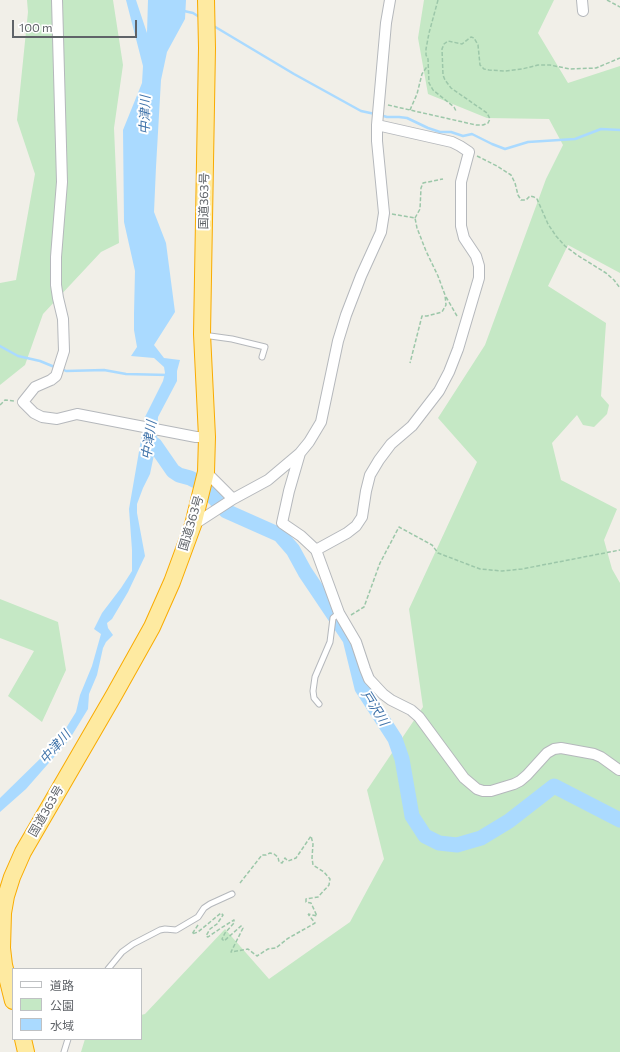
<!DOCTYPE html>
<meta charset="utf-8">
<style>
body{margin:0}
#map{position:relative;width:620px;height:1052px;overflow:hidden;background:#f1efe8;font-family:Commissioner,"Noto Sans JP",sans-serif}
canvas{display:block}
.legend{position:absolute;left:12px;top:968px;width:130px;height:72px;box-sizing:border-box;background:#fff;border:1px solid #bfc1c3;margin:0;padding:5px 7px;list-style:none;font-size:12px;color:#5f6368}
.legend li{display:flex;align-items:center;gap:8px;height:20px}
.legend b{width:20px;border:1px solid #bfc1c3}
.scale{position:absolute;left:12px;top:20px;width:125px;height:18px;box-sizing:border-box;border:2px solid #5f6368;border-top:0;padding-left:5px;font-size:12px;line-height:14px;white-space:nowrap;color:#5f6368;-webkit-text-stroke:3px #fff;paint-order:stroke}
</style>
<div id="map">
<canvas width="620" height="1052"></canvas>
<ul class="legend">
<li><b style="height:5px;background:#fff"></b>道路</li>
<li><b style="height:11px;background:#c5e8c5"></b>公園</li>
<li><b style="height:11px;background:#aadaff"></b>水域</li>
</ul>
<div class="scale">100 m</div>
</div>
<script>
const ctx = document.querySelector('canvas').getContext('2d');
ctx.lineJoin = 'round';
function paint(path, color) {
  ctx.fillStyle = color;
  ctx.fill(path, 'evenodd');
}
function shape(rows) {
  const path = new Path2D();
  for (const r of rows) {
    path.moveTo(r[0], r[1]);
    for (let i = 2; i < r.length; i += 2) path.lineTo(r[i], r[i + 1]);
  }
  return path;
}
function stroke(path, color, width, dash) {
  ctx.strokeStyle = color;
  ctx.lineWidth = width;
  ctx.lineCap = dash ? 'butt' : 'round';
  ctx.setLineDash(dash || []);
  ctx.stroke(path);
}
function label(font, color, halo, rows, align = 'center') {
  ctx.font = font + ' Commissioner,"Noto Sans JP",sans-serif';
  ctx.lineWidth = 4;
  ctx.setLineDash([]);
  ctx.textBaseline = 'middle';
  ctx.strokeStyle = halo;
  ctx.fillStyle = color;
  for (const [text, x, y, turn = 0] of rows) {
    ctx.save();
    ctx.translate(x, y);
    ctx.rotate((+turn || 0) * Math.PI / 180);
    ctx.textAlign = isNaN(turn) ? turn : align;
    if (halo) ctx.strokeText(text, 0, 0);
    ctx.fillText(text, 0, 0);
    ctx.restore();
  }
}
paint(shape([
 [27,0,113,0,123,65,114,128,119,243,101,252,43,314,25,365,0,385,0,283,16,280,35,174,17,120,28,12],
 [424,0,554,0,538,33,568,83,620,66,620,273,568,245,548,286,606,323,601,396,609,405,607,414,594,427,583,425,577,415,552,443,561,480,617,509,604,540,612,569,620,583,620,1052,81,1052,85,1039,141,1039,141,1015,145,1014,225,929,269,979,350,922,384,859,367,790,423,707,409,609,477,462,438,418,485,345,546,179,563,145,549,119,487,118,428,94,418,38],
 [0,599,58,622,66,670,42,722,8,696,34,651,0,638]
]), '#c5e8c5');
paint(shape([
 [126,0,136,0,147,33,148,0,186,0,185,19,167,52,161,80,156,167,154,212,166,243,175,312,154,345,164,358,180,360,177,371,177,381,158,417,157,440,150,474,143,488,137,504,137,513,145,556,128,592,112,619,107,623,108,628,113,635,106,642,103,648,97,675,89,694,88,709,69,740,26,789,0,812,0,798,48,751,63,733,76,712,80,695,92,666,101,634,94,629,102,613,121,588,132,571,132,550,129,509,145,417,163,381,165,373,164,367,154,358,131,356,137,347,134,330,134,313,135,271,124,222,123,130,142,83,143,66]
]), '#aadaff');
stroke(shape([
 [184,11,193,13,201,18],
 [212,25,294,74,361,111,375,114],
 [380,115,387,117,399,117,407,118,428,128,440,132,451,132,463,136,472,134,492,144,505,149,528,142,575,139,601,129,620,130],
 [0,346,18,356,40,361,57,368],
 [62,369,66,371,104,370,126,374,168,375]
]), '#aadaff', 2.5);
stroke(shape([
 [150,442,155,445,173,471,179,475,190,478,200,483,226,511,280,535,293,550,305,572,350,639,362,688,395,739,402,759,412,816,425,836,439,843,457,845,481,838,509,821,554,786,620,820]
]), '#aadaff', 15);
const service = shape([
 [203,335,232,339,265,347,262,357],
 [319,704,314,698,313,691,315,677,330,642,333,618,339,613],
 [108,969,122,952,133,944,160,930,165,929,176,930,198,917,204,908,210,904,232,894],
 [64,1052,68,1039]
]);
const minor = shape([
 [57,0,62,182,56,257,56,285,58,298,63,319,64,351,56,376,51,380,35,387,23,402,34,413,42,417,57,419,77,414,196,437,207,437],
 [582,0,583,11],
 [300,453,289,491,282,523,301,536,316,550,339,613,356,642,365,669,369,679,383,694,391,700,411,710,419,717,464,778,477,789,483,791,491,791,514,784,520,781,527,775,547,753,554,749,561,748,594,754,601,757,619,770],
 [206,472,233,499],
 [193,525,233,499,268,480,300,453,309,442,321,422,338,341,346,315,361,276,381,232,384,213,377,141,377,125,386,23,390,0],
 [316,550,347,533,356,526,362,517,366,491,370,475,379,460,391,444,412,426,439,391,449,372,458,349,479,278,479,266,476,256,464,238,461,226,461,182,469,152,460,146,452,142,377,125]
]);
const trunk = shape([
 [13,1001,4,965,2,948,3,913,6,896,12,877,23,852,114,695,152,627,172,582,193,525,206,472,207,437,202,334,207,48,206,0],
 [23,1039,26,1052]
]);
stroke(service, '#b5b8bc', 7);
stroke(minor, '#b5b8bc', 12);
stroke(trunk, '#f9ab00', 18);
stroke(shape([
 [438,0,429,33,426,49,426,55,428,59,429,83,433,90,454,107,456,111],
 [607,0,620,7],
 [388,105,476,125,483,125,488,123,490,119,487,113,451,88,445,80,443,75,442,49,444,44,448,41,462,44,471,37,474,38,478,45,480,65,484,69,489,70,505,71,522,69,538,65,550,65,570,69,596,68,620,58],
 [410,110,417,94,422,74,426,68,428,67],
 [477,156,497,166,511,175,515,183,518,195,521,200,526,200,530,196,534,197,537,199,548,224,556,236,565,246,577,255,606,273,614,280,620,288],
 [392,214,415,218,417,228,426,251,438,276,445,295,446,305,442,312,427,316,422,316,410,363],
 [415,218,420,209,421,188,423,183,443,179],
 [446,297,457,316],
 [0,405,5,400,15,401],
 [351,615,364,607,380,563,399,527,432,545,438,553,480,569,502,571,522,569,620,550],
 [240,883,262,855,266,855,270,853,274,854,278,857,279,862,282,863,285,858,288,861,296,858,311,836,313,844,312,858,313,865,324,872,330,879,329,885,318,897,306,899,306,902,311,903,317,916,308,914],
 [198,925,192,934,198,932,221,913,223,915,217,924,210,929,206,936,208,937,221,928,234,920,234,923,225,933,222,939,224,941,241,926,243,928,231,952,248,949,257,956,268,949,276,948,287,939,315,923,308,914]
]), '#9cc7a9', 1.5, [4, 2]);
stroke(service, '#fff', 5);
stroke(minor, '#fff', 10);
stroke(trunk, '#feeaa1', 16);
label('12px', '#5f6368', '#fff', [
 ["国道363号",204,201,-89],
 ["国道363号",191,523,-73],
 ["国道363号",46,811,-60]
]);
label('italic 13px', '#4174aa', '#fff', [
 ["中津川",145,115,-89],
 ["中津川",149,440,-82],
 ["戸沢川",375,708,58],
 ["中津川",55,747,-49]
]);
</script>
